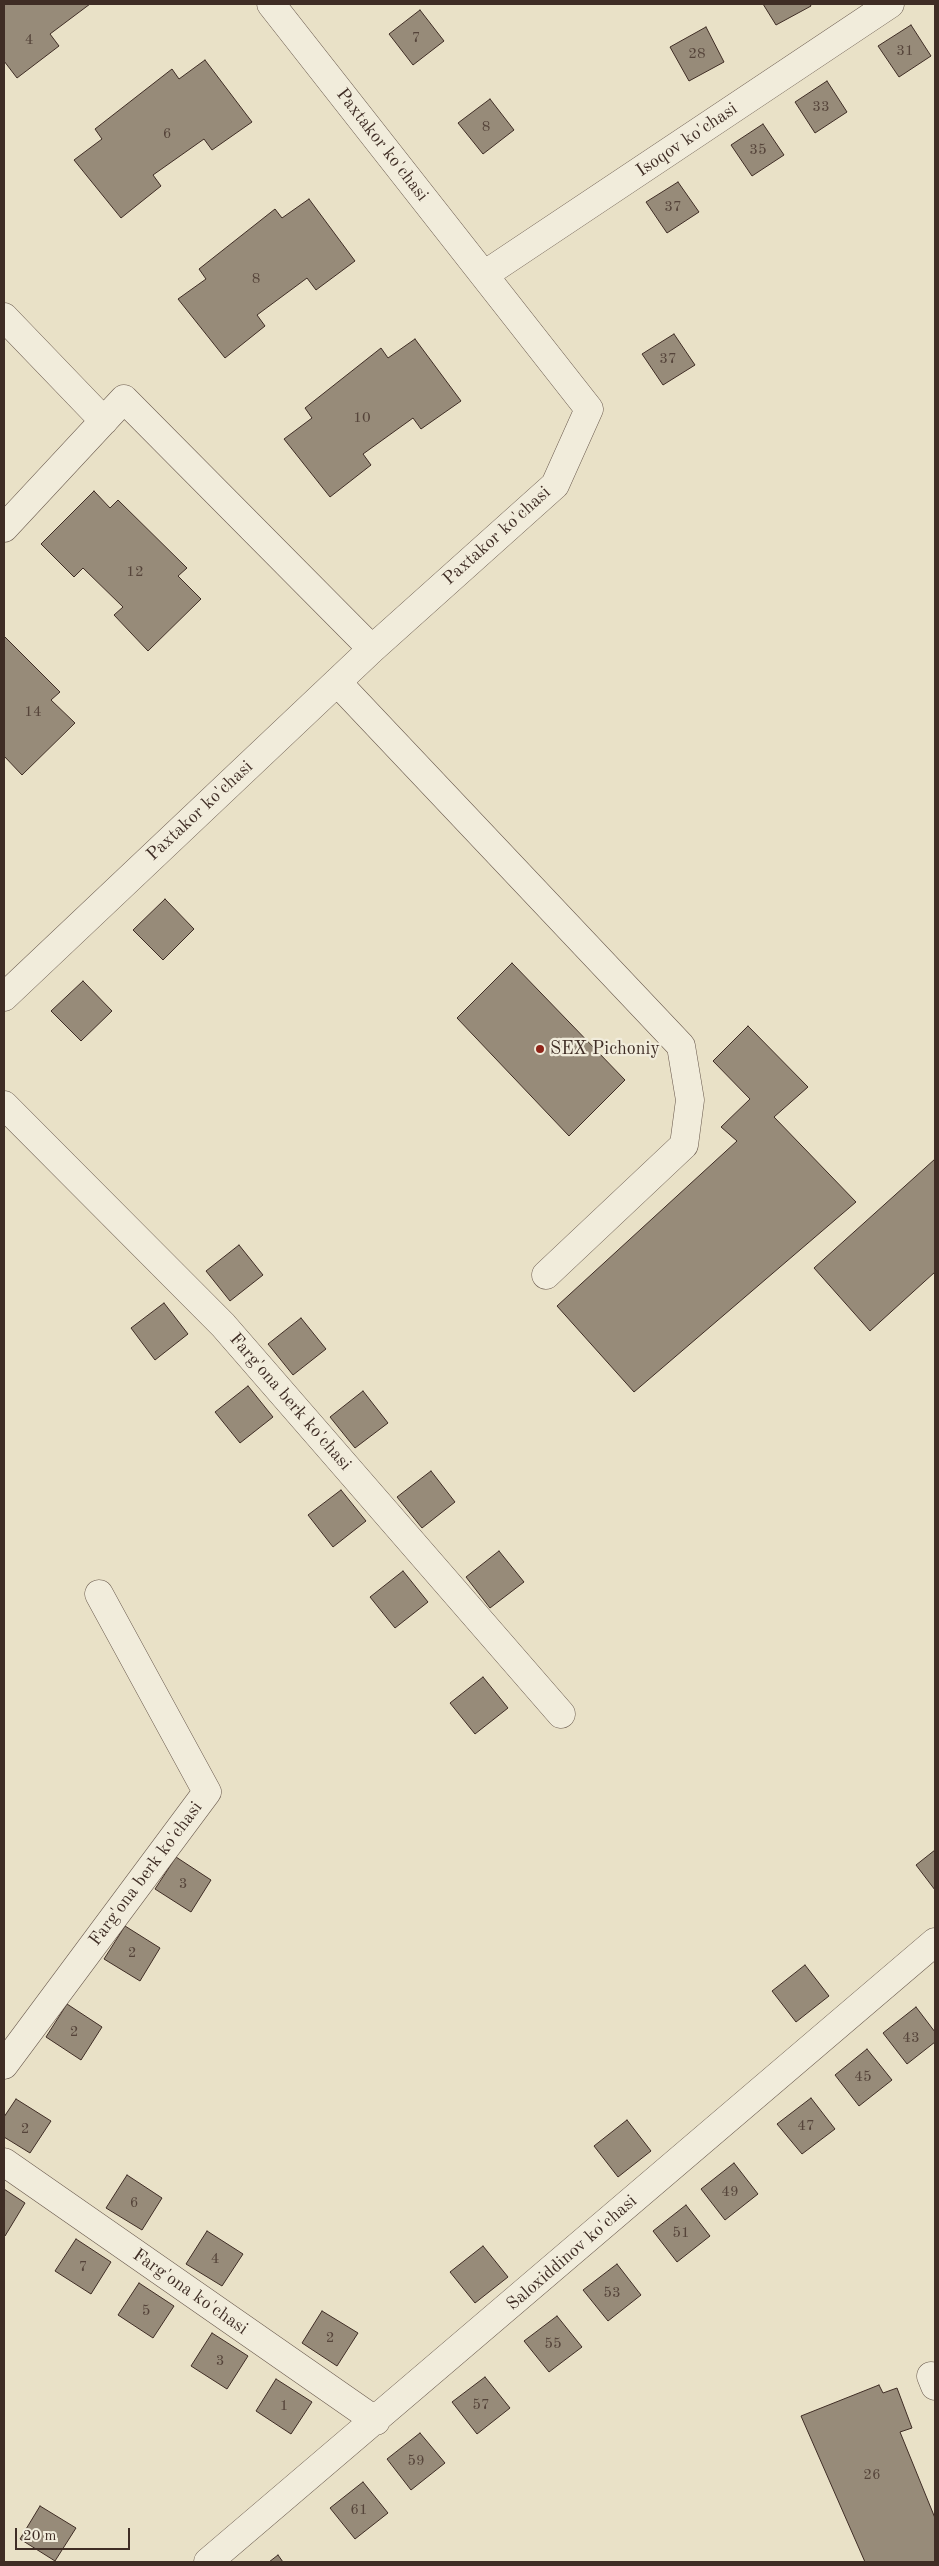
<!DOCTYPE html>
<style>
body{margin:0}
#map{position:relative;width:939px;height:2566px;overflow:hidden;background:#e9e1c7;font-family:"Old Standard TT",serif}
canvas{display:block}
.frame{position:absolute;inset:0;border:5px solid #3f2d25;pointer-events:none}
.scale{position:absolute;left:15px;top:2528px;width:115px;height:22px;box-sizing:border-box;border:2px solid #3f2d25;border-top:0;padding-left:6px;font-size:15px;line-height:18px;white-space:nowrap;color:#3f2d25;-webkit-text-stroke:4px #f1ecdb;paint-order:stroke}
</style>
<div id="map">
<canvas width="939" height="2566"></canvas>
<div class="frame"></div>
<div class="scale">20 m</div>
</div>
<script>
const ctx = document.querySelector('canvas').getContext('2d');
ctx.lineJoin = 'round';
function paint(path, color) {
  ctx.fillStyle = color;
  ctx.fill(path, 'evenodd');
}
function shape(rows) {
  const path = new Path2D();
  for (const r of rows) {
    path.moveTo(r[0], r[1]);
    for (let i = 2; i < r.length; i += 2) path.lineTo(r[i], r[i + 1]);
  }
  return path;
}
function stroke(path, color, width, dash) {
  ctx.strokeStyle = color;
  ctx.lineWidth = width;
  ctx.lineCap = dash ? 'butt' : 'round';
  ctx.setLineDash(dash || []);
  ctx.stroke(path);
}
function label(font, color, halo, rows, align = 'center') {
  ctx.font = font + ' "Old Standard TT",serif';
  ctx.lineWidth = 4.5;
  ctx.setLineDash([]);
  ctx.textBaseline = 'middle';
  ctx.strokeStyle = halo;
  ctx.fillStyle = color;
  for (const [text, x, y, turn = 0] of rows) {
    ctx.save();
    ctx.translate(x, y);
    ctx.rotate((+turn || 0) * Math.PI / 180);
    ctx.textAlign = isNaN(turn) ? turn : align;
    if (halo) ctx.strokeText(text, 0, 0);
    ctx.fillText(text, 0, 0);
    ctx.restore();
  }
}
const building = shape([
 [4,4,90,4,50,34,59,46,17,78,4,61,4,4],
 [763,4,810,4,811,6,776,25,763,4],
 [420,10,444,41,413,65,389,34,420,10],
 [911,25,931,56,899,77,878,46,911,25],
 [706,27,724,62,689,81,670,47,706,27],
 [205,60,252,122,212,150,204,139,153,175,161,186,121,218,74,160,102,139,95,129,172,69,179,79,205,60],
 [827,81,847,112,815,133,795,102,827,81],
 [490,99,514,130,483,154,458,123,490,99],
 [763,124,784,155,752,176,731,145,763,124],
 [678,182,699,212,667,233,646,202,678,182],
 [309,199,355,261,316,290,307,278,257,315,265,326,225,358,178,299,206,279,199,269,275,209,282,218,309,199],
 [674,334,695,365,663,385,642,354,674,334],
 [415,339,461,401,421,429,413,418,363,454,371,465,330,497,284,439,312,418,305,408,381,348,388,358,415,339],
 [94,491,110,508,118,500,187,568,178,576,201,599,148,651,114,615,123,607,83,568,74,577,41,544,94,491],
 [4,636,60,692,51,700,75,723,22,775,4,756,4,636],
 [165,899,194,929,163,960,133,930,165,899],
 [512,963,625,1080,569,1136,457,1018,512,963],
 [83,981,112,1011,81,1041,51,1011,83,981],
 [748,1026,808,1087,774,1117,856,1202,634,1392,557,1306,737,1141,721,1127,750,1099,713,1061,748,1026],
 [935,1159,935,1272,870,1331,814,1268,935,1159],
 [239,1245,263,1275,230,1301,206,1271,239,1245],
 [164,1303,188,1334,155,1360,131,1328,164,1303],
 [301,1318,326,1349,293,1375,268,1344,301,1318],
 [248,1386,273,1417,240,1443,215,1412,248,1386],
 [363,1391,388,1423,355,1448,330,1417,363,1391],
 [431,1471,455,1502,422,1528,397,1497,431,1471],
 [341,1490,366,1521,333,1547,308,1515,341,1490],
 [499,1551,524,1582,490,1608,466,1577,499,1551],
 [403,1571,428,1602,395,1628,370,1597,403,1571],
 [483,1677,508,1708,475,1734,450,1703,483,1677],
 [935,1850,935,1890,916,1865,935,1850],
 [176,1857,211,1880,191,1912,155,1889,176,1857],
 [125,1926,160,1948,140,1981,104,1959,125,1926],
 [805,1965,829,1996,796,2022,772,1991,805,1965],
 [67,2004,102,2027,81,2060,46,2037,67,2004],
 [916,2007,935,2032,935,2042,907,2064,883,2033,916,2007],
 [867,2049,892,2080,859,2106,835,2075,867,2049],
 [811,2098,835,2129,802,2154,777,2124,811,2098],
 [16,2099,51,2121,30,2153,4,2137,4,2117,16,2099],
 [627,2120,651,2151,618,2177,594,2146,627,2120],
 [734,2163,758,2194,725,2220,701,2189,734,2163],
 [127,2175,162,2198,142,2230,106,2208,127,2175],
 [4,2189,25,2203,5,2236,4,2235,4,2189],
 [686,2205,710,2236,677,2262,653,2231,686,2205],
 [207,2231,243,2254,222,2286,186,2264,207,2231],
 [76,2239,111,2262,91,2294,55,2271,76,2239],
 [483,2246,508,2277,475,2303,450,2272,483,2246],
 [617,2264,641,2295,608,2321,583,2290,617,2264],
 [139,2283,174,2306,153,2338,118,2315,139,2283],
 [322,2311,358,2333,337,2366,302,2343,322,2311],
 [557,2316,582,2347,549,2372,524,2341,557,2316],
 [212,2333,248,2356,227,2389,191,2366,212,2333],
 [485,2377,510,2408,477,2434,452,2402,485,2377],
 [276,2379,312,2402,291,2434,256,2411,276,2379],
 [879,2385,883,2393,897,2388,912,2428,900,2432,935,2518,935,2562,865,2562,801,2416,879,2385],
 [420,2433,445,2463,411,2490,387,2459,420,2433],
 [363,2482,388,2513,355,2539,330,2508,363,2482],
 [40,2506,76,2528,55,2561,20,2539,40,2506],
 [278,2555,283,2562,269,2562,278,2555]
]);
paint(building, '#978b79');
stroke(building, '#3f2d25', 1);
const minor = shape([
 [484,275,890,4],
 [4,317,104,421],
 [4,528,124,399,372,649],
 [337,682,681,1046,690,1100,684,1145,546,1275],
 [4,997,372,649,555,485,589,409,271,4],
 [4,1105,223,1325,561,1714],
 [4,2065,207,1792,99,1594],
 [4,2162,376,2421],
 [931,2376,935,2386],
 [208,2562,935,1942]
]);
stroke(minor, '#6a5a4e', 29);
stroke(minor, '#f1ecdb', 28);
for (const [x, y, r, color] of [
 [540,1049,5,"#8f2418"]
]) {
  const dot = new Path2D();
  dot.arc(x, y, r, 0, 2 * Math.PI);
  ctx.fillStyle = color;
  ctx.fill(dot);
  stroke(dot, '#f1ecdb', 2);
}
label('15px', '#55443a', null, [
 ["7",416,38],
 ["4",29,40],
 ["31",905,51],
 ["28",697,54],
 ["33",821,107],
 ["8",486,127],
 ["6",167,134],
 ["35",758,150],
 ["37",673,207],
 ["8",256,279],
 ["37",668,359],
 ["10",362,418],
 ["12",135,572],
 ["14",33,712],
 ["3",183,1884],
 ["2",132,1953],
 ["2",74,2032],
 ["43",911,2038],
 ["45",863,2077],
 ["47",806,2126],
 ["2",25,2129],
 ["49",730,2192],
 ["6",134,2203],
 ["51",681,2233],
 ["4",215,2259],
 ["7",83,2267],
 ["53",612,2293],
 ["5",146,2311],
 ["2",330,2338],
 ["55",553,2344],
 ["3",220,2361],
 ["57",481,2405],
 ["1",284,2406],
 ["59",416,2461],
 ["26",872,2475],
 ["61",359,2510]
]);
label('18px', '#3f2d25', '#f1ecdb', [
 ["Isoqov ko'chasi",687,140,-34],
 ["Paxtakor ko'chasi",382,145,52],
 ["Paxtakor ko'chasi",497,536,-42],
 ["Paxtakor ko'chasi",200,811,-43],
 ["Farg'ona berk ko'chasi",290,1402,49],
 ["Farg'ona berk ko'chasi",146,1874,-53],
 ["Saloxiddinov ko'chasi",572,2253,-41],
 ["Farg'ona ko'chasi",190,2292,35]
]);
label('18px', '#3f2d25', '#f1ecdb', [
 ["SEX Pichoniy",550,1049]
], 'left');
</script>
